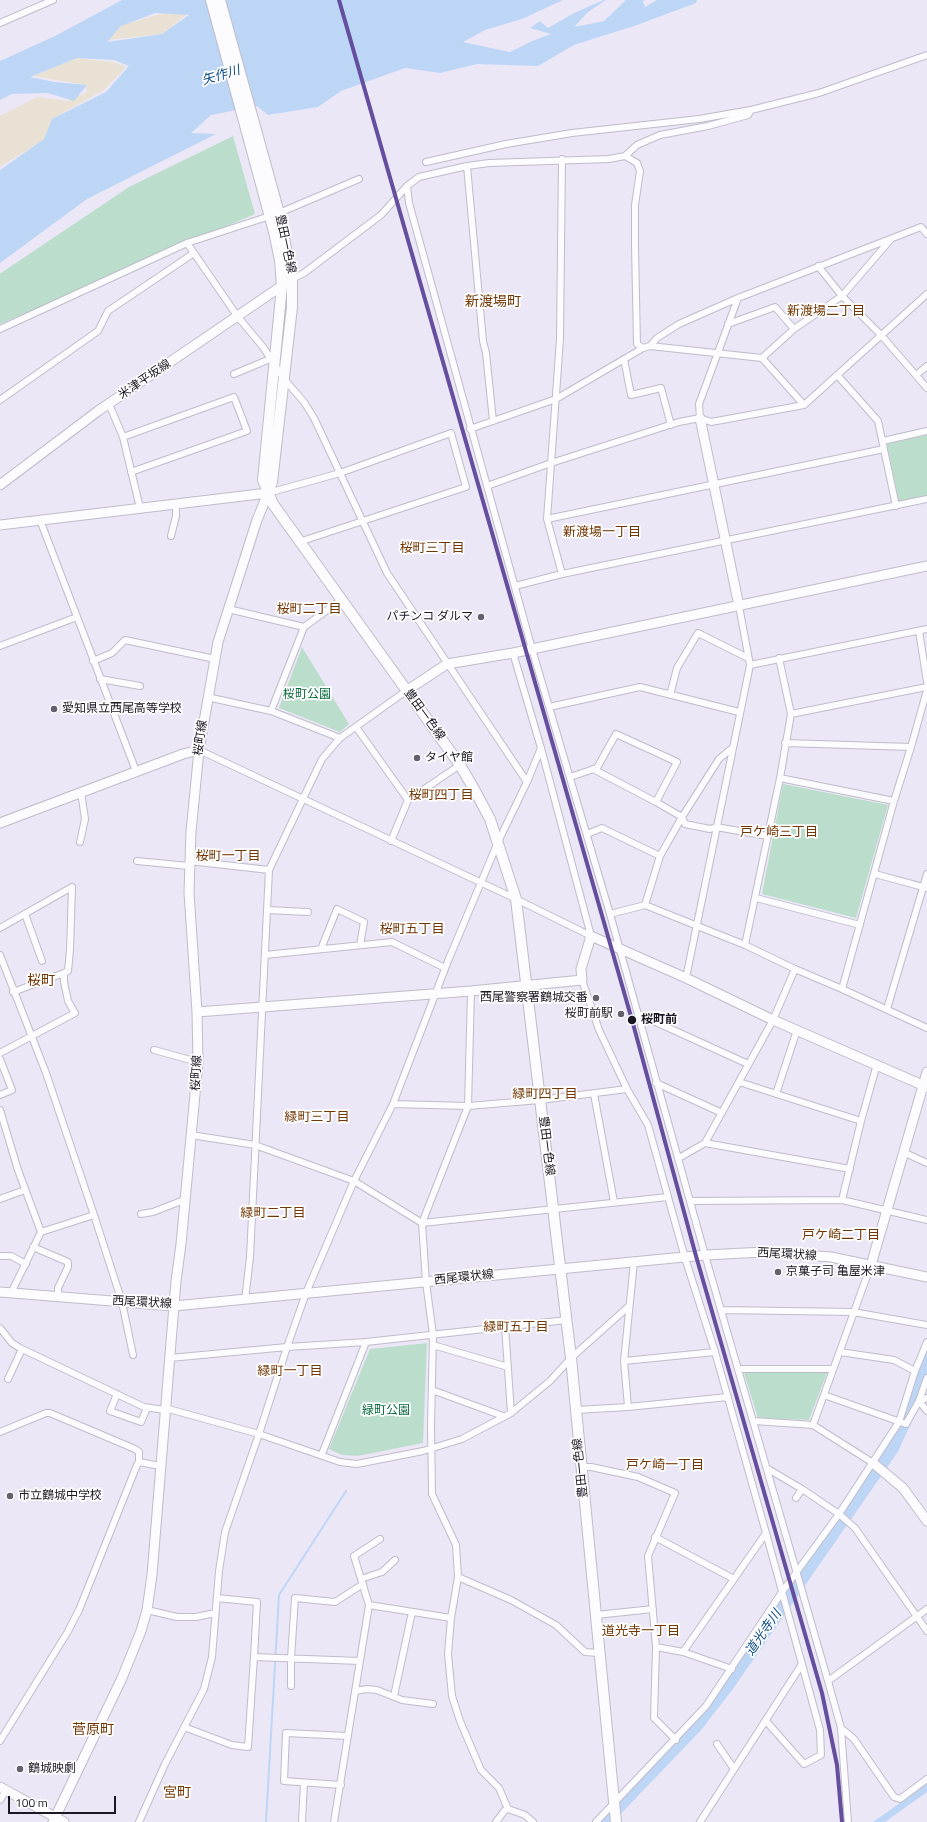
<!DOCTYPE html>
<meta charset="utf-8">
<style>
body{margin:0}
#map{position:relative;width:927px;height:1822px;overflow:hidden;background:#ece7f7;font-family:"Titillium Web",sans-serif}
canvas{display:block}
.scale{position:absolute;left:8px;top:1796px;width:108px;height:18px;box-sizing:border-box;border:2px solid #1b1723;border-top:0;padding-left:5px;font-size:12px;line-height:14px;white-space:nowrap;color:#1b1723;-webkit-text-stroke:3px #fff;paint-order:stroke}
</style>
<div id="map">
<canvas width="927" height="1822"></canvas>
<div class="scale">100 m</div>
</div>
<script>
const ctx = document.querySelector('canvas').getContext('2d');
ctx.lineJoin = 'round';
function paint(path, color) {
  ctx.fillStyle = color;
  ctx.fill(path, 'evenodd');
}
function shape(rows) {
  const path = new Path2D();
  for (const r of rows) {
    path.moveTo(r[0], r[1]);
    for (let i = 2; i < r.length; i += 2) path.lineTo(r[i], r[i + 1]);
  }
  return path;
}
function stroke(path, color, width, dash) {
  ctx.strokeStyle = color;
  ctx.lineWidth = width;
  ctx.lineCap = dash ? 'butt' : 'round';
  ctx.setLineDash(dash || []);
  ctx.stroke(path);
}
function label(font, color, halo, rows, align = 'center') {
  ctx.font = font + ' "Titillium Web","Noto Sans JP",sans-serif';
  ctx.lineWidth = 3.5;
  ctx.setLineDash([]);
  ctx.textBaseline = 'middle';
  ctx.strokeStyle = halo;
  ctx.fillStyle = color;
  for (const [text, x, y, turn = 0] of rows) {
    ctx.save();
    ctx.translate(x, y);
    ctx.rotate((+turn || 0) * Math.PI / 180);
    ctx.textAlign = isNaN(turn) ? turn : align;
    if (halo) ctx.strokeText(text, 0, 0);
    ctx.fillText(text, 0, 0);
    ctx.restore();
  }
}
paint(shape([
 [233,136,255,214,0,324,0,273,1,273,129,187],
 [927,435,927,496,899,502,887,444],
 [302,647,349,724,340,732,279,708],
 [783,784,888,805,856,918,762,894],
 [427,1343,423,1443,358,1456,342,1455,329,1449,370,1349],
 [744,1373,827,1373,809,1420,758,1418]
]), '#bbdecc');
paint(shape([
 [164,13,187,14,162,34,108,40,122,25],
 [76,58,113,62,126,67,104,90,52,119,45,139,0,167,0,116,37,97,67,101,87,92,85,85,33,76]
]), '#e9e2d4');
paint(shape([
 [122,0,563,0,522,19,485,30,463,42,510,52,532,41,551,34,530,28,540,21,548,28,574,13,604,0,606,0,588,12,574,27,604,21,626,0,644,0,643,2,645,7,657,0,697,0,696,3,637,25,574,45,538,66,477,64,440,73,405,68,341,91,318,107,268,115,257,106,211,115,191,133,216,134,87,199,0,263,0,170,44,139,52,119,106,92,129,66,114,60,77,58,30,77,54,82,87,85,74,101,48,93,12,94,0,100,0,61,55,36],
 [155,13,189,15,162,34,107,42,121,26],
 [927,1784,927,1792,885,1822,873,1822]
]), '#bed6f6');
stroke(shape([
 [266,1822,279,1595,346,1491]
]), '#bed6f6', 2);
stroke(shape([
 [604,1822,696,1726,727,1686,892,1449,915,1399,927,1360]
]), '#bed6f6', 13);
const street = shape([
 [0,23,53,0],
 [625,156,637,145,660,135,708,126,748,115,751,110],
 [426,162,506,144,572,133,699,119,751,110,819,93,927,55],
 [467,166,483,341,486,353,493,421],
 [407,186,409,203,532,649,610,914,705,1255,828,1681,841,1728,848,1822],
 [187,243,238,317,263,347,284,379,304,402,314,418,387,573,527,782],
 [818,266,842,296,881,335,927,388],
 [292,279,304,273,381,215,407,186,419,177,467,166,489,163,609,159,625,156,637,163,640,171,635,205,635,245,637,344,643,348],
 [728,324,775,307,794,329],
 [0,329,187,243,279,213,359,179],
 [650,346,657,338,679,324,738,298],
 [762,358,794,329,842,296,891,239],
 [624,359,631,395,661,388,671,425],
 [234,374,270,359],
 [916,375,927,366],
 [838,376,878,421,896,506],
 [0,400,98,331,108,311,194,253],
 [109,404,123,437,140,508],
 [700,418,699,404,738,298,921,227,927,234],
 [470,429,556,399,643,348,650,346,762,358,804,405],
 [123,437,234,397,247,431,131,472],
 [883,441,927,431],
 [487,486,551,463,679,422,700,418,711,422,804,405,927,294],
 [268,493,340,473,451,433,466,487,299,542],
 [547,519,884,449],
 [40,520,136,771],
 [171,536,176,516,176,504],
 [562,574,547,519,560,339,562,159],
 [515,586,562,574,927,499],
 [228,609,304,627],
 [919,631,927,682],
 [0,646,77,617],
 [513,653,541,748,591,936],
 [93,661,112,653,125,640,215,659],
 [750,665,927,629],
 [100,679,140,686],
 [670,695,677,668,698,633,748,658],
 [207,697,271,711,340,738],
 [549,707,640,687,739,712],
 [271,711,304,627,341,600],
 [791,714,927,687],
 [356,727,408,800],
 [785,743,911,747],
 [199,750,516,899,591,936],
 [570,777,597,768,616,734,677,762,656,802,593,769],
 [780,778,894,801],
 [656,802,682,817,685,824,710,829,716,827,768,836],
 [587,834,602,828,660,856],
 [391,841,408,800,460,765],
 [80,842,85,819,81,792],
 [137,861,189,866],
 [189,861,269,870],
 [875,874,927,888],
 [756,898,860,925],
 [645,905,660,856,682,817,719,759,731,749],
 [267,910,308,912],
 [25,914,42,961],
 [610,914,645,905,745,945,795,969,842,989,927,1028],
 [0,928,72,887,70,950,68,971,64,973,64,982,68,1001,75,1013,0,1053],
 [745,945,780,778,791,714,779,658],
 [321,949,337,909,364,922,360,945],
 [0,955,46,1073,94,1215,122,1302,133,1355],
 [265,955,392,942,445,968],
 [686,978,750,665,739,606],
 [582,980,599,1030,627,1089,648,1125,685,1258,715,1352,766,1533,683,1652],
 [842,989,894,801,911,747,927,690],
 [471,991,468,1106,422,1223,426,1282,433,1335,431,1425,432,1494,456,1545,458,1577,451,1618,448,1654,452,1696,460,1721,481,1770,499,1788,508,1809,525,1815,533,1822],
 [13,992,64,973],
 [887,1009,927,874],
 [638,1014,748,1064],
 [154,1050,198,1062],
 [0,1059,12,1090,0,1095],
 [739,1082,861,1121],
 [656,1083,722,1113],
 [594,1094,614,1202],
 [776,1094,797,1030],
 [393,1104,468,1106,540,1100,627,1089],
 [0,1110,18,1170,41,1232,11,1293],
 [191,1135,255,1145,354,1181,422,1223,668,1197],
 [705,1143,850,1169],
 [903,1152,927,1163],
 [679,1158,705,1143,773,1020,795,969],
 [0,1199,25,1190],
 [842,1200,861,1121,877,1064],
 [691,1201,842,1200,927,1220],
 [141,1214,153,1212,184,1200],
 [41,1232,94,1215],
 [33,1247,68,1262,68,1267,58,1288,58,1298],
 [0,1256,11,1256,26,1264],
 [245,1300,250,1257,269,870,322,759,340,738,406,691],
 [722,1310,853,1312,927,1325],
 [505,1326,511,1413],
 [0,1328,12,1343,20,1348,144,1407,165,1410],
 [433,1345,508,1367],
 [840,1352,894,1360,915,1371],
 [170,1358,287,1347,366,1342,567,1320],
 [624,1361,715,1352],
 [739,1369,833,1369],
 [927,1378,919,1401,927,1411],
 [8,1379,22,1349],
 [432,1390,503,1416],
 [117,1394,110,1411,141,1422,147,1408],
 [824,1395,906,1424,919,1401,927,1398],
 [628,1407,624,1361,634,1262],
 [165,1408,259,1434,340,1462,357,1464,423,1451,462,1439,511,1413,550,1381,571,1358,628,1307],
 [576,1410,628,1407,728,1397],
 [754,1421,813,1425,873,1463],
 [813,1425,871,1265],
 [0,1432,46,1413,50,1413,135,1449,139,1452,139,1462],
 [322,1454,366,1342],
 [581,1467,591,1467,638,1477,675,1493,648,1556,656,1647,654,1718,676,1740],
 [768,1469,802,1489],
 [796,1498,802,1489,839,1514,855,1528,927,1631],
 [655,1537,734,1579],
 [458,1577,511,1600,556,1625,585,1652,599,1653],
 [361,1579,382,1572,395,1560],
 [217,1598,257,1602,254,1657,360,1661],
 [369,1605,354,1556,380,1539],
 [147,1610,177,1617,196,1617,215,1613],
 [596,1615,653,1609],
 [656,1647,683,1652,732,1669],
 [828,1681,927,1609],
 [291,1686,291,1658,295,1598,335,1602,363,1584],
 [355,1691,367,1689,377,1690,402,1700,433,1704],
 [394,1696,412,1612],
 [766,1721,804,1764,821,1755,820,1730,766,1533],
 [184,1727,232,1745,248,1747,254,1657],
 [841,1728,854,1739,894,1797,900,1799,927,1779],
 [0,1741,67,1633,79,1610,137,1465,139,1462,160,1466],
 [717,1744,734,1769],
 [341,1785,284,1781,286,1733,348,1736],
 [0,1800,6,1791],
 [139,1822,165,1764,204,1689,212,1657,219,1571,225,1532,259,1434,287,1347,306,1293,354,1181,393,1104,448,961,498,842,527,782,541,748],
 [302,1822,304,1783],
 [334,1822,369,1605,451,1618],
 [496,1822,505,1810,508,1809],
 [596,1822,706,1706,782,1592,839,1514,899,1422,915,1371,927,1342],
 [700,1822,802,1664]
]);
const secondary = shape([
 [700,418,739,606],
 [0,485,98,411,286,283],
 [0,525,268,493,257,520,218,642,199,750,191,832,189,893,197,1012,198,1062,181,1244,176,1281,152,1575,147,1610,141,1631,122,1678,53,1822],
 [406,691,447,664,513,653,927,566],
 [0,823,183,754,199,750],
 [197,1012,471,991,582,980,581,969,591,936,686,978,773,1020,927,1087],
 [871,1265,927,1072],
 [0,1292,174,1306,705,1255,764,1252,831,1257,927,1277],
 [873,1463,903,1488,927,1521],
 [0,1787,64,1822]
]);
const primary = shape([
 [211,0,274,232,280,260,282,286,263,480,273,504,460,765,474,789,490,819,516,899,571,1358,616,1822],
 [220,0,279,213,292,279,292,307,272,482,268,493]
]);
stroke(street, '#bfbcc9', 8);
stroke(secondary, '#bfbcc9', 11);
stroke(primary, '#bfbcc9', 12);
stroke(street, '#fcfbfe', 6);
stroke(secondary, '#fcfbfe', 9);
stroke(primary, '#fcfbfe', 10);
stroke(shape([
 [339,0,632,1020,696,1256,822,1693,837,1765,842,1822]
]), '#654e9e', 4);
for (const [x, y, r, color] of [
 [481,617,4,"#64606d"],
 [54,709,4,"#64606d"],
 [417,758,4,"#64606d"],
 [596,998,4,"#64606d"],
 [621,1014,4,"#64606d"],
 [632,1020,5,"#1b1723"],
 [778,1272,4,"#64606d"],
 [10,1496,4,"#64606d"],
 [20,1769,4,"#64606d"]
]) {
  const dot = new Path2D();
  dot.arc(x, y, r, 0, 2 * Math.PI);
  ctx.fillStyle = color;
  ctx.fill(dot);
  stroke(dot, '#fff', 1.5);
}
label('12px', '#1b1723', '#fff', [
 ["豊田一色線",285,244,78],
 ["米津平坂線",145,380,-34],
 ["豊田一色線",424,715,54],
 ["桜町線",201,738,-82],
 ["桜町線",197,1073,-87],
 ["豊田一色線",546,1146,83],
 ["西尾環状線",787,1255,3],
 ["西尾環状線",464,1278,-6],
 ["西尾環状線",142,1303,3],
 ["豊田一色線",581,1468,-96]
]);
label('12px', '#1b1723', '#fff', [
 ["パチンコ ダルマ",473,617,"right"],
 ["愛知県立西尾高等学校",62,709],
 ["タイヤ館",425,758],
 ["西尾警察署鶴城交番",588,998,"right"],
 ["桜町前駅",613,1014,"right"],
 ["京菓子司 亀屋米津",786,1272],
 ["市立鶴城中学校",18,1496],
 ["鶴城映劇",28,1769]
], 'left');
label('12px', '#066a3a', '#fff', [
 ["桜町公園",307,695],
 ["緑町公園",386,1411]
]);
label('bold 12px', '#1b1723', '#fff', [
 ["桜町前",641,1020]
], 'left');
label('italic 13px', '#0e4c85', '#fff', [
 ["矢作川",221,76,-17],
 ["道光寺川",764,1633,-55]
]);
label('13px', '#713704', '#fff', [
 ["新渡場二丁目",826,312],
 ["新渡場一丁目",602,533],
 ["桜町三丁目",432,549],
 ["桜町二丁目",309,610],
 ["桜町四丁目",441,796],
 ["戸ケ崎三丁目",779,833],
 ["桜町一丁目",228,857],
 ["桜町五丁目",412,930],
 ["緑町四丁目",545,1095],
 ["緑町三丁目",317,1118],
 ["緑町二丁目",273,1214],
 ["戸ケ崎二丁目",841,1236],
 ["緑町五丁目",516,1328],
 ["緑町一丁目",290,1372],
 ["戸ケ崎一丁目",665,1466],
 ["道光寺一丁目",641,1632]
]);
label('14px', '#713704', '#fff', [
 ["新渡場町",493,303],
 ["桜町",41,982],
 ["菅原町",93,1731],
 ["宮町",177,1794]
]);
</script>
